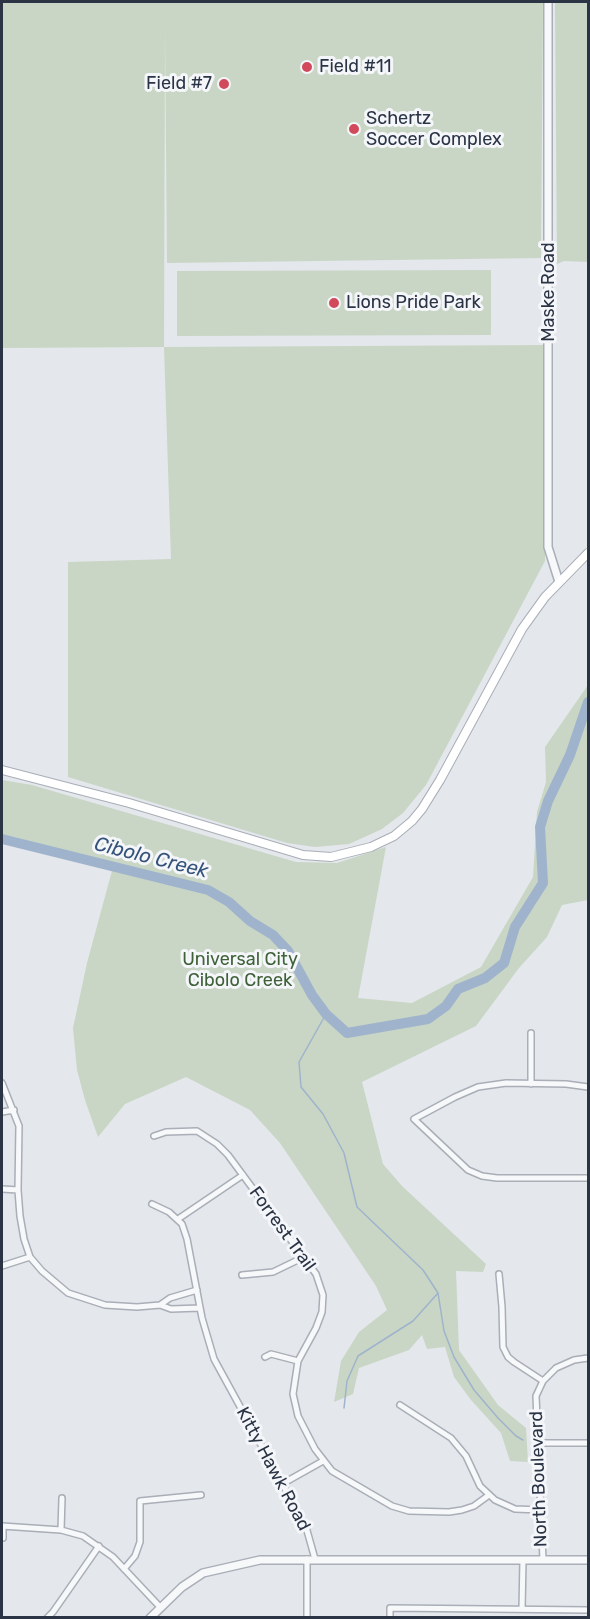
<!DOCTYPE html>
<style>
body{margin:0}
#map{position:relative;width:590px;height:1619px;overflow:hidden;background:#e4e7ec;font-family:Rubik,sans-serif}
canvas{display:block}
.frame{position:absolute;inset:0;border:3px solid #2b3445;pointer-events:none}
</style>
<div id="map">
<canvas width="590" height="1619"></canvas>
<div class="frame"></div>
</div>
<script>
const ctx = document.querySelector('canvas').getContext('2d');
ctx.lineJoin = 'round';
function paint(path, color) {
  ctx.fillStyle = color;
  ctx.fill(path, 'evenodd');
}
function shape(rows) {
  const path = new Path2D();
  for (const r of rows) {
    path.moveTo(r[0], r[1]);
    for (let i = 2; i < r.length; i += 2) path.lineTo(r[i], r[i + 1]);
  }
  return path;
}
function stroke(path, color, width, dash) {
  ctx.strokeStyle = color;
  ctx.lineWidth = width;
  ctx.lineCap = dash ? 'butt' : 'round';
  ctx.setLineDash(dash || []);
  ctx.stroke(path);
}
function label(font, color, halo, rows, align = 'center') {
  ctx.font = font + ' Rubik,sans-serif';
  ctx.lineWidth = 6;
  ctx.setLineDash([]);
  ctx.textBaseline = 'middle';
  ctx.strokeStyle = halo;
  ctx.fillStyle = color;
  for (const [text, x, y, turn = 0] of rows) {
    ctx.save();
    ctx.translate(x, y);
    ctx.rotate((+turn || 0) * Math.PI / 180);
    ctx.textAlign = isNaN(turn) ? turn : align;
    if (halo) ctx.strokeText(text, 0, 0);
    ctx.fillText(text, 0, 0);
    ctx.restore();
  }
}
paint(shape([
 [2,2,543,2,541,258,167,263,165,30,164,347,545,345,545,561,426,785,403,813,382,829,349,844,315,847,287,843,68,777,68,562,171,559,164,347,2,348],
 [555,2,588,2,588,262,564,261,557,264],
 [491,270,491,335,177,336,177,271],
 [588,685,588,900,562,905,547,937,519,968,476,1026,362,1082,383,1164,402,1186,486,1264,483,1272,456,1271,459,1350,498,1405,526,1428,528,1462,510,1461,501,1433,471,1400,454,1377,445,1347,427,1349,422,1335,409,1350,359,1368,353,1394,334,1402,341,1361,359,1332,387,1310,376,1286,280,1143,250,1110,186,1077,125,1104,98,1137,85,1100,77,1070,73,1028,87,963,113,867,15,837,2,836,2,780,32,785,296,862,337,863,386,847,358,998,412,1003,481,967,533,877,537,812,546,782,545,747]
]), '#c9d6c5');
stroke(shape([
 [326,1014,299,1062,301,1087,323,1114,344,1153,357,1207,423,1270,438,1293,444,1331,454,1357,474,1390,498,1418,516,1436,523,1440],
 [344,1408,347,1381,358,1356,413,1321,438,1293]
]), '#9fb4cc', 1.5);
stroke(shape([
 [2,839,208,890,229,902,250,921,273,935,288,951,312,995,326,1014,347,1033,428,1019,446,1006,458,989,485,978,504,963,515,927,543,883,540,827,548,801,570,755,588,702]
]), '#9fb4cc', 10);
const minor = shape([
 [531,1033,531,1084],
 [2,1083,19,1126,18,1190,20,1216,24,1239,30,1257,42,1271,68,1293,105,1305,137,1307,160,1305,170,1298,197,1290],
 [588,1087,566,1084,506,1083,478,1087,455,1097,414,1119,468,1170,482,1176,497,1178,588,1178],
 [2,1112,14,1110],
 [154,1136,166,1132,197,1131,217,1144,228,1155,316,1274,323,1295,322,1312,316,1328,298,1361,293,1394,298,1416,315,1449,332,1471,392,1506,409,1511,449,1512,462,1510,474,1506,489,1495],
 [2,1189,18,1190],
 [152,1204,169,1212,182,1224,187,1239,202,1318,214,1359,306,1527,315,1559],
 [178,1219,243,1175],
 [2,1266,30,1257],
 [499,1274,502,1307,503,1347,508,1357,514,1362,543,1381],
 [242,1275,273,1272,304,1257],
 [160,1305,171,1309,200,1308],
 [265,1357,271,1354,298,1361],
 [400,1405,451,1438,466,1456,480,1486,495,1500,515,1509,541,1510],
 [539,1443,588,1443],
 [282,1484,323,1461],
 [2,1526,61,1530,83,1536,113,1557,160,1607],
 [61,1530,62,1498],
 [3,1538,3,1526],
 [543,1560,536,1396,543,1381,556,1368,574,1360,588,1358],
 [124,1569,135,1556,140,1542,140,1501,201,1495],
 [522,1609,523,1560],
 [47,1618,53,1612,99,1546],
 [307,1618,307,1559],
 [390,1618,390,1608,588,1610]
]);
const tertiary = shape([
 [548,2,548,547,559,582],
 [150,1618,182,1587,203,1573,260,1560,588,1560]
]);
const secondary = shape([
 [2,770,129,803,303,855,331,857,371,847,394,836,412,821,422,809,440,780,522,629,545,597,588,553]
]);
stroke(minor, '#a9aeb7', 8);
stroke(tertiary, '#a9aeb7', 10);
stroke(secondary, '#a9aeb7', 10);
stroke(minor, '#f7f8fa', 5);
stroke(tertiary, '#f7f8fa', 7);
stroke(secondary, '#fff', 8);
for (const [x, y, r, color] of [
 [307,67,6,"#d1495b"],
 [224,84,6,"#d1495b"],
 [354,129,6,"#d1495b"],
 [334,303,6,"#d1495b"]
]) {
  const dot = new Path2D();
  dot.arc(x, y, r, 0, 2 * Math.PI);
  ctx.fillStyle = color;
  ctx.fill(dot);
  stroke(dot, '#f4f6f9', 2);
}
label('18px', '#2b3445', '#f4f6f9', [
 ["Field #11",319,67],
 ["Field #7",212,84,"right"],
 ["Schertz",366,119],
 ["Soccer Complex",366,140],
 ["Lions Pride Park",346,303]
], 'left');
label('18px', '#2b3445', '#f4f6f9', [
 ["Maske Road",549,292,-90],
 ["Forrest Trail",282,1229,54],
 ["Kitty Hawk Road",273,1469,62],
 ["North Boulevard",539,1479,-92]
]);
label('18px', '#3f6138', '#f4f6f9', [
 ["Universal City",240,960],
 ["Cibolo Creek",240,981]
]);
label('italic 20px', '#34527a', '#f4f6f9', [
 ["Cibolo Creek",151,858,14]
]);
</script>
